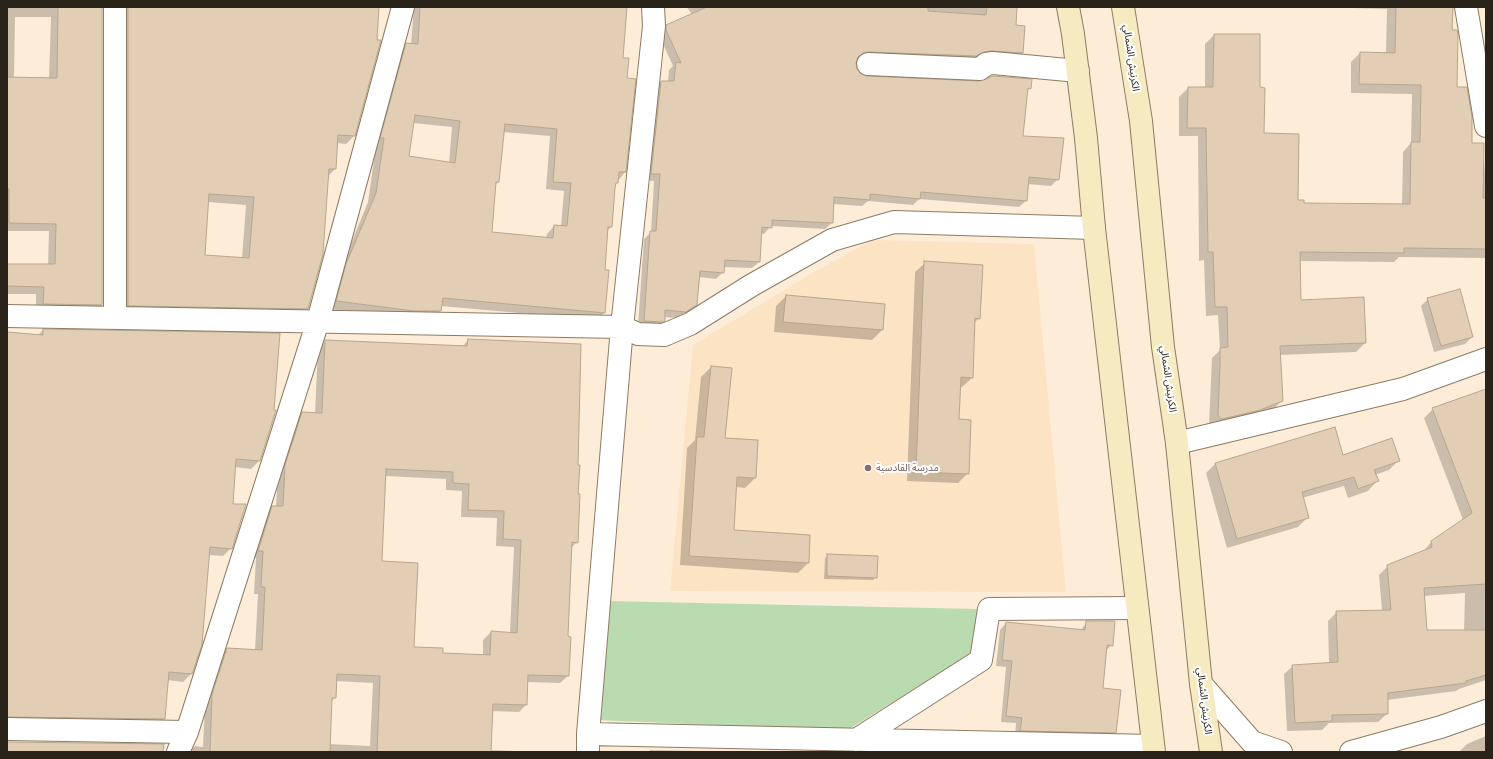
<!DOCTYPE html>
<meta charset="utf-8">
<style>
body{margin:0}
#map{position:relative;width:1493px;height:759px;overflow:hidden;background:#fdedd8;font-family:Manrope,sans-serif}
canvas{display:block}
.frame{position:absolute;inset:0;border:8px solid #2a2319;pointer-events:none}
</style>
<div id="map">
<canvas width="1493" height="759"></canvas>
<div class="frame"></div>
</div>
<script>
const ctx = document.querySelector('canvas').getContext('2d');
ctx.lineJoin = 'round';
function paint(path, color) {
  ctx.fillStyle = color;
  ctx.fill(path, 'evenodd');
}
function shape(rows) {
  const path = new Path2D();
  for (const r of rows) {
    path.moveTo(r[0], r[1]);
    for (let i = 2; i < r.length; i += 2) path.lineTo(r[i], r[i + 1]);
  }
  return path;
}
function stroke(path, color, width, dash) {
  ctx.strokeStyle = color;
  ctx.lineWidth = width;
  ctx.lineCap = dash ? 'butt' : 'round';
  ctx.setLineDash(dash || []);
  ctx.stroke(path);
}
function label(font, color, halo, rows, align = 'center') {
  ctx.font = font + ' Manrope,"Noto Sans Arabic",sans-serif';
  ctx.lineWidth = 4;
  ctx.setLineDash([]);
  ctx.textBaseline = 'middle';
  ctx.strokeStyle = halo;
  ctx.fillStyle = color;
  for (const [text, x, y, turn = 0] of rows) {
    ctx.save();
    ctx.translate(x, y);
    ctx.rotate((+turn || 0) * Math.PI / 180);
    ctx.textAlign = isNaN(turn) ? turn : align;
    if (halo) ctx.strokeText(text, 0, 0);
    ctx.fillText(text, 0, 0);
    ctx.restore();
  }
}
paint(shape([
 [873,240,1034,244,1066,592,670,591,693,345,821,268]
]), '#fce3c3');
paint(shape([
 [607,601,977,609,973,653,846,731,598,720]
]), '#badbb0');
paint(shape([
 [7,7,102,7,102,305,94,313,36,312,36,294,7,294,7,264,48,265,49,231,7,231],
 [15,17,51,17,49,79,14,78],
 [117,7,378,7,354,136,346,144,337,143,335,169,328,176,307,308,300,316,120,313],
 [208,202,246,205,242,259,204,256],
 [414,7,626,7,622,59,626,79,625,172,615,185,611,227,607,231,604,270,604,313,597,320,441,306,440,311,433,319,405,318,329,309,339,273,368,202,376,146,399,52,407,44,411,44],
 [413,123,452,127,449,163,407,157],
 [503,132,550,136,546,189,564,191,561,227,554,226,547,234,546,238,491,232,495,185,498,182],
 [687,7,1016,7,1015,26,1022,53,1015,59,861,58,856,59,855,64,856,70,860,75,867,77,980,82,993,77,1030,88,1026,92,1022,137,1058,179,1051,186,1027,184,1026,201,1019,207,919,199,913,205,868,201,862,206,833,204,832,223,825,229,771,226,764,234,760,233,759,262,752,268,723,267,723,272,716,279,699,277,696,304,690,311,679,318,664,317,664,321,657,328,638,327,644,239,651,232,654,181,645,180,655,88,661,82,668,82,669,70,673,66,660,37,660,33,667,26,692,15],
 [1352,7,1452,7,1455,173,1484,173,1486,145,1486,258,1399,257,1394,262,1299,261,1300,301,1365,343,1356,352,1279,355,1282,400,1273,410,1209,425,1212,358,1220,350,1218,315,1206,316,1204,260,1199,261,1198,136,1179,136,1179,97,1188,88,1205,88,1205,44,1214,35,1259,88,1263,134,1297,201,1303,204,1402,205,1403,152,1411,143,1412,94,1351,93,1351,62,1360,53,1386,53,1387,9,1352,8],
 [925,263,979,318,974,323,972,378,962,387,959,387,958,420,968,473,958,483,907,481,915,272],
 [786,296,883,305,882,330,872,340,774,332,776,306],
 [1428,299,1472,337,1465,344,1434,352,1421,306],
 [43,330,259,461,251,469,235,467,231,548,223,556,209,555,191,674,183,682,167,680,164,719,157,727,7,724,7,333,38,335],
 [468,340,577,495,577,542,571,548,567,637,568,676,560,683,527,682,526,705,519,712,492,711,490,750,539,752,189,752,195,746,203,747,205,702,220,657,227,649,255,650,258,594,254,594,256,558,251,558,265,514,273,507,276,507,278,474,295,420,303,413,315,413,318,349,326,341,462,347],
 [385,476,446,479,446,490,462,491,461,517,497,518,496,546,514,547,510,633,491,632,483,640,483,656,442,654,413,648,381,562],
 [335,681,373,683,370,746,329,744,331,701,335,698],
 [711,367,724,439,755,478,745,488,735,487,732,531,808,563,798,573,680,565,687,448,695,440,701,377],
 [1486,390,1486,680,1459,689,1456,691,1387,700,1387,714,1378,722,1329,723,1322,730,1287,731,1284,674,1293,666,1329,664,1328,621,1337,612,1382,611,1379,575,1388,566,1423,552,1432,541,1463,520,1424,418,1433,409],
 [1465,593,1464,631,1426,631,1423,596],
 [1335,428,1343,456,1399,460,1389,470,1375,475,1377,481,1368,491,1348,498,1344,486,1302,498,1308,517,1298,527,1227,548,1206,473,1215,464],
 [828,555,876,577,873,580,824,579,825,558],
 [1087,622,1112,645,1105,651,1102,689,1115,732,1109,738,1015,736,1016,723,1001,722,1006,667,996,666,1000,630,1006,623,1080,631],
 [1486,736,1486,752,1459,752,1467,744],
 [650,750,746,752,648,752]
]), '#0003');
const building = shape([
 [58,7,102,7,102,305,43,304,44,287,7,286,7,264,55,264,56,224,9,223,9,189,7,189,7,77,57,78,58,7],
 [128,7,379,7,377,40,381,40,355,136,338,135,336,169,329,169,323,254,308,309,128,306,128,7],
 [209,194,254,197,249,258,205,255,209,194],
 [420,7,627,7,623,58,629,58,627,78,636,79,626,172,619,172,618,183,616,183,615,188,612,227,608,227,605,270,609,270,605,313,443,298,441,311,414,311,336,301,346,264,376,193,384,138,380,138,406,43,418,44,420,7],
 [415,115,460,121,455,163,409,156,415,115],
 [505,124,557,129,553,182,571,183,567,226,554,225,553,238,492,232,496,182,499,182,505,124],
 [707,7,928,7,928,11,986,15,987,7,1017,7,1016,25,1025,26,1023,53,991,51,984,52,976,56,869,52,863,53,858,57,856,63,857,69,861,74,867,76,979,81,993,76,1032,79,1031,89,1028,88,1023,136,1064,138,1059,180,1029,177,1027,201,921,192,920,199,870,194,870,200,834,197,833,223,772,220,772,228,762,227,760,262,725,260,724,273,700,271,697,305,686,312,665,310,665,321,663,322,644,321,650,231,656,231,660,174,651,174,661,81,674,81,676,62,681,63,666,30,666,25,707,7],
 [1396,7,1453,7,1452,30,1457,30,1458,34,1457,87,1467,87,1472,117,1472,143,1484,143,1483,198,1486,198,1486,249,1404,248,1404,253,1300,252,1301,300,1364,297,1366,343,1280,346,1283,401,1260,410,1222,419,1218,416,1220,364,1220,348,1228,347,1227,307,1215,307,1213,252,1208,252,1206,128,1187,128,1188,87,1213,87,1214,34,1260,34,1260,87,1265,88,1264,133,1299,134,1298,200,1304,200,1304,203,1410,204,1411,142,1420,142,1421,85,1359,84,1360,52,1395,53,1396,7],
 [924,261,983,265,980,319,975,318,973,378,961,377,959,419,971,420,969,474,916,472,924,261],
 [1460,289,1473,337,1441,346,1427,298,1460,289],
 [786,295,885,304,883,330,783,322,786,295],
 [43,329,280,333,274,410,276,410,260,461,236,459,233,504,246,504,232,549,210,547,202,645,192,674,169,672,165,719,7,717,7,332,43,335,43,329],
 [468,339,581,344,578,465,580,465,578,494,580,494,578,543,572,542,568,636,571,637,569,676,528,675,527,705,493,704,491,752,377,752,380,676,337,674,336,698,332,698,330,752,210,752,212,694,227,648,262,650,265,587,261,587,263,551,258,551,272,506,283,506,285,465,302,412,322,413,325,340,467,346,468,339],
 [386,469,453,472,453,483,469,484,468,510,504,511,503,539,521,540,517,633,491,631,490,655,443,653,443,648,414,647,418,563,382,561,386,469],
 [711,366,732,368,725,438,758,440,756,478,737,477,734,530,810,535,809,563,689,556,697,437,704,437,711,366],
 [1486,389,1486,584,1424,588,1427,630,1486,630,1486,675,1466,681,1466,683,1388,693,1388,714,1332,715,1332,721,1295,723,1292,665,1338,662,1336,611,1391,610,1387,565,1432,547,1431,541,1472,513,1432,408,1486,389],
 [1335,427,1343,455,1392,438,1400,461,1374,470,1379,481,1358,489,1354,477,1302,492,1309,518,1237,539,1215,463,1335,427],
 [827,554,878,556,877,578,827,576,827,554],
 [1086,621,1115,621,1113,646,1107,645,1103,688,1121,690,1116,733,1020,731,1022,718,1006,716,1012,661,1002,660,1006,622,1085,630,1086,621],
 [7,742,164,744,163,752,7,752,7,742]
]);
paint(building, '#e2ceb5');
stroke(building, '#b8a58c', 1);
const street = shape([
 [653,7,654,26,622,327,638,334,664,335,690,324,752,285,832,240,894,222,1094,228],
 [1466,7,1486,126],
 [868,64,980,69,986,64,993,63,1078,71],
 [7,316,622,327,588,734,1153,746],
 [115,317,115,7],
 [1177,443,1403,389,1486,359],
 [1201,684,1252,742,1281,752],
 [7,729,187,732],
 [856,740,981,660,989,609,1137,608],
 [178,752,187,732,318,321,403,7],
 [588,752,588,734],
 [1351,752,1441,727,1486,711]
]);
const secondary = shape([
 [1068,7,1073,34,1086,138,1094,228,1154,752],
 [1123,7,1141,121,1163,347,1177,443,1201,684,1211,752]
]);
stroke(street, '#8d7b63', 24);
stroke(secondary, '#8d7b63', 24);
stroke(street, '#fff', 22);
stroke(secondary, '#f5eac0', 22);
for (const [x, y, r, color] of [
 [868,468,4,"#8d6e63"]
]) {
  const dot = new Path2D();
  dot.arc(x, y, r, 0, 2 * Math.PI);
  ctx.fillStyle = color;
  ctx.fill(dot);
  stroke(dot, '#fdfdfd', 1.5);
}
label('10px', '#2a2319', '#fdfdfd', [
 ["الكرنيش الشمالي",1131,58,82],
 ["الكرنيش الشمالي",1168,379,82],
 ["الكرنيش الشمالي",1204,701,83]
]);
label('10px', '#785e54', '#fdfdfd', [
 ["مدرسة القادسية",876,468]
], 'left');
</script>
